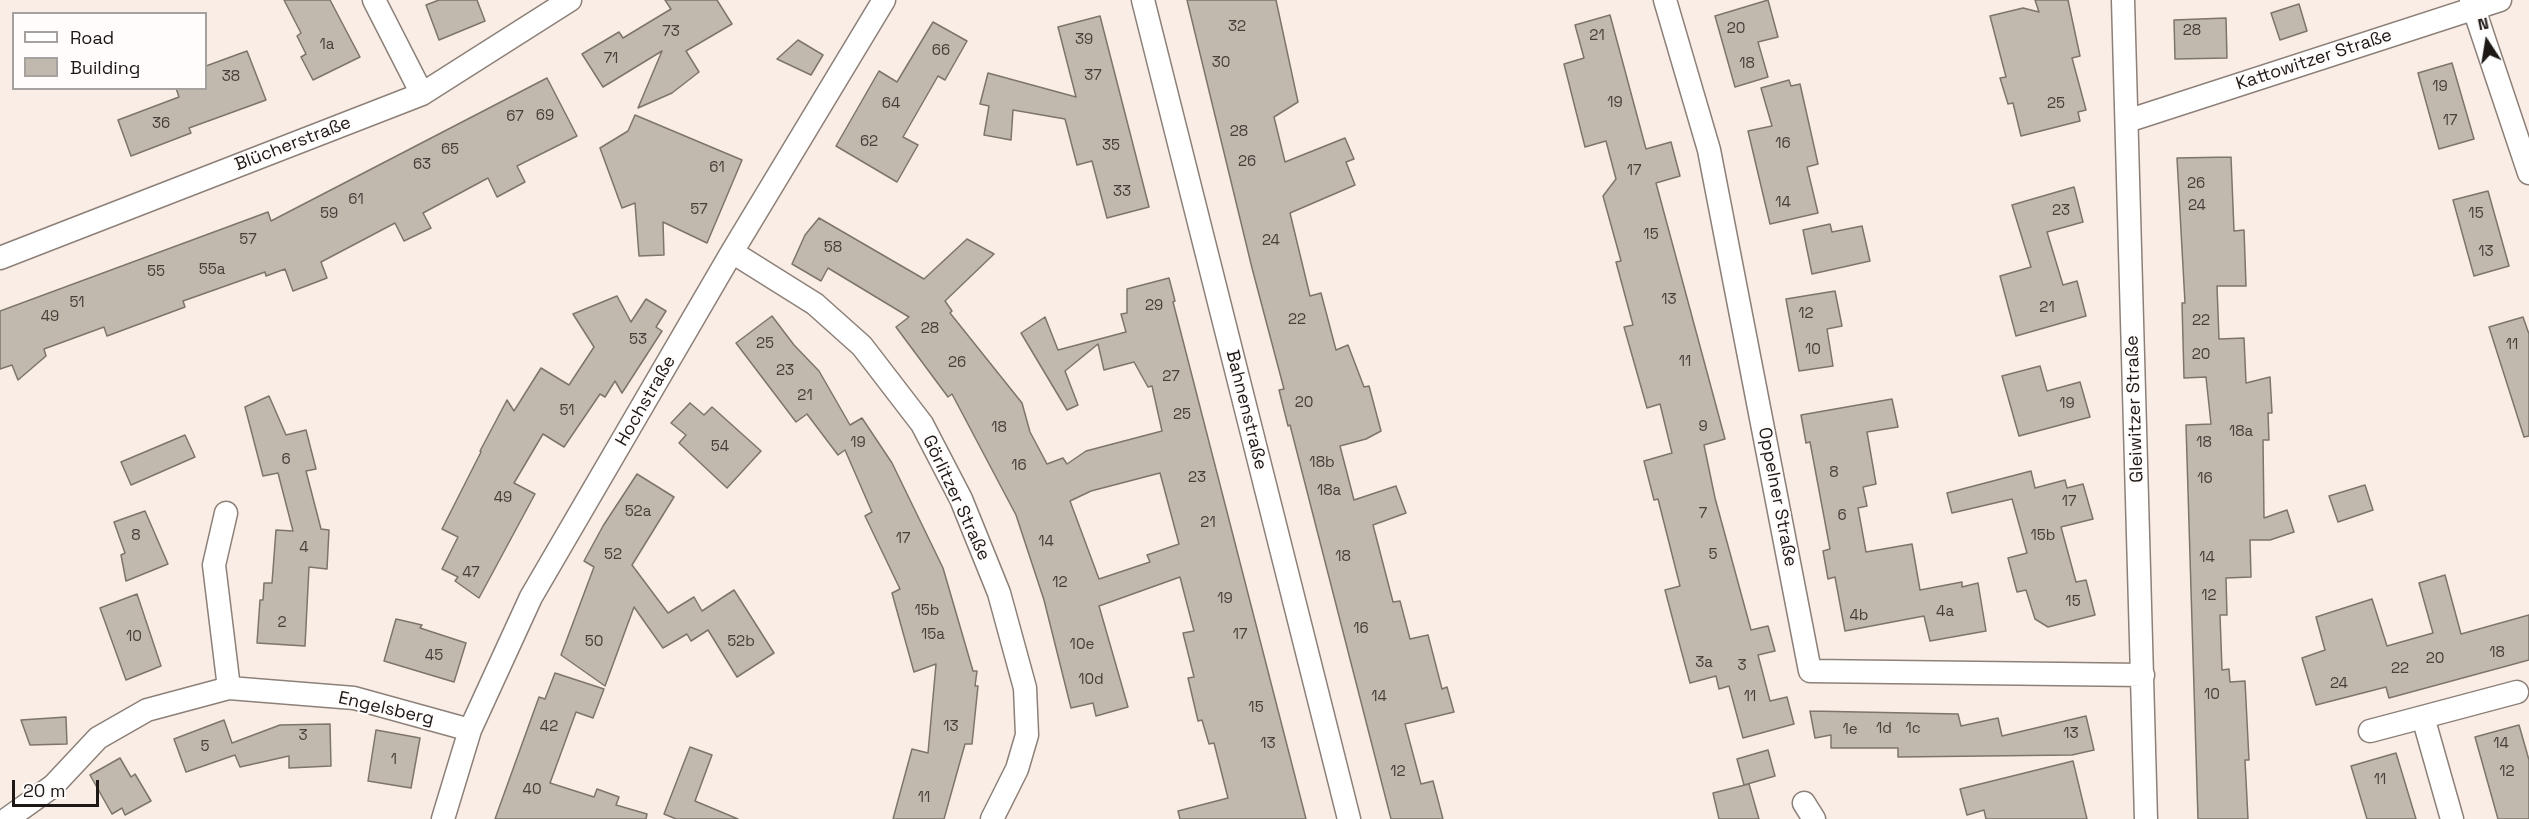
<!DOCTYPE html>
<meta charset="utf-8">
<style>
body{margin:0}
#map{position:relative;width:2529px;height:819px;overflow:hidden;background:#faede5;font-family:"Space Grotesk",sans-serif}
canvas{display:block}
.legend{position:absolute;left:12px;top:12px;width:195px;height:78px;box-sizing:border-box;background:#fffcfb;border:2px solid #a5a19f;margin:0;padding:8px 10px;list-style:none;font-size:18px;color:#1d1815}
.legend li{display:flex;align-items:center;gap:12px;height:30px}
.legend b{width:30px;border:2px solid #a5a19f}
.north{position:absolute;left:2457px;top:12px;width:60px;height:60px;-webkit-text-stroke:4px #fffcfb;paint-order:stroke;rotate:348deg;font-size:16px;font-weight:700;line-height:24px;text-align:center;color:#1d1815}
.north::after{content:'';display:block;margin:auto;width:21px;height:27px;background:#1d1815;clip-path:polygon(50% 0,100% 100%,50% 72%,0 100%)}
.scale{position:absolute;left:12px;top:780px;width:87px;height:27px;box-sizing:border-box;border:3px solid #1d1815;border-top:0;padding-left:8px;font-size:18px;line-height:21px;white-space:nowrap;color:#1d1815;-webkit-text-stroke:4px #fffcfb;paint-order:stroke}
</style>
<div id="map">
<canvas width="2529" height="819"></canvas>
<ul class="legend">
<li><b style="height:8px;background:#fff"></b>Road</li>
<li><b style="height:16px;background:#c1b9ae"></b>Building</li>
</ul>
<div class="north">N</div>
<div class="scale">20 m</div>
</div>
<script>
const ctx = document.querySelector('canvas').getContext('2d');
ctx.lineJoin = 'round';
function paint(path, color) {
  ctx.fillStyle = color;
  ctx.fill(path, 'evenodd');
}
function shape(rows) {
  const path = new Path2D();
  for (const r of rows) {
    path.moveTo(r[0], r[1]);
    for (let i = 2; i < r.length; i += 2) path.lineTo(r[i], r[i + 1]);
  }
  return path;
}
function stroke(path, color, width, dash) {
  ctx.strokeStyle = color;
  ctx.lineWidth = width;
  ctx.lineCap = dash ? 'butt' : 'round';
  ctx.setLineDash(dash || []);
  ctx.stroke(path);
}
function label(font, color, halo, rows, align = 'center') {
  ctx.font = font + ' "Space Grotesk",sans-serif';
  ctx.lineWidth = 4.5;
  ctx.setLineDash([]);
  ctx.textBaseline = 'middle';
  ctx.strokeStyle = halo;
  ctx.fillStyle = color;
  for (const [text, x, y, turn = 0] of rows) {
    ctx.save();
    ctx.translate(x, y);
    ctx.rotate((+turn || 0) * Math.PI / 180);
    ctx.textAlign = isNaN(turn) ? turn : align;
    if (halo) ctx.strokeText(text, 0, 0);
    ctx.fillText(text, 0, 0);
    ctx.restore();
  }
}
const building = shape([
 [284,0,330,0,360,57,313,80,301,57,306,54,297,36,301,33,284,0],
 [439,0,477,0,485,21,439,40,426,5,439,0],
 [665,0,717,0,732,24,686,51,699,72,672,93,638,108,662,51,603,87,582,54,619,32,623,38,671,9,665,0],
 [1187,0,1276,0,1298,102,1274,117,1285,162,1345,138,1354,159,1346,162,1355,185,1290,213,1310,296,1321,293,1336,350,1348,345,1364,387,1369,386,1381,431,1366,439,1340,446,1354,500,1396,486,1406,513,1373,525,1393,602,1400,601,1410,639,1428,635,1442,689,1447,687,1454,712,1405,724,1421,784,1433,781,1443,819,1391,819,1290,425,1288,426,1279,390,1284,389,1252,268,1187,0],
 [1768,0,1778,37,1758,42,1768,77,1735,87,1715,16,1768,0],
 [2035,0,2068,0,2080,56,2072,58,2086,110,2078,112,2080,121,2021,136,2013,103,2008,104,2000,78,2006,77,1990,16,2023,8,2039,12,2035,0],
 [2299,4,2307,31,2280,40,2271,13,2299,4],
 [1610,15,1646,149,1671,142,1680,176,1656,183,1725,439,1704,445,1715,498,1751,630,1768,626,1775,651,1758,655,1770,701,1787,697,1794,724,1743,738,1729,686,1719,689,1716,676,1690,683,1674,624,1665,590,1680,586,1658,499,1654,500,1644,461,1672,453,1660,404,1647,408,1624,327,1633,325,1616,262,1621,261,1603,196,1616,179,1606,141,1585,147,1564,64,1584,58,1575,25,1610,15],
 [1100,16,1149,207,1107,218,1092,161,1077,165,1065,119,1013,110,1011,140,984,135,989,106,980,104,988,73,1076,97,1058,27,1100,16],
 [2226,18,2227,58,2175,59,2174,20,2226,18],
 [933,22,967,41,945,80,938,76,903,137,918,145,897,182,836,146,879,71,897,82,933,22],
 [798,40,823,55,811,75,777,59,798,40],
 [247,51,266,100,189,128,191,133,131,156,118,120,179,97,176,88,206,88,206,66,247,51],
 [2452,63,2474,139,2439,149,2418,73,2452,63],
 [547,78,577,136,517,166,525,182,497,197,488,178,423,213,431,228,404,241,395,223,321,262,327,278,293,291,285,269,266,276,265,272,183,301,185,307,107,336,104,327,44,349,46,356,18,380,12,365,0,369,0,311,268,212,271,221,547,78],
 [1789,80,1791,86,1800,84,1818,164,1807,167,1818,213,1770,224,1748,131,1772,126,1761,88,1789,80],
 [635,115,742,160,707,243,663,222,664,255,639,256,635,203,622,208,600,148,628,131,635,115],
 [2231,157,2234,231,2244,230,2246,286,2217,286,2219,339,2244,338,2246,383,2270,377,2272,413,2268,413,2269,440,2263,440,2264,518,2287,510,2294,532,2270,540,2250,540,2251,577,2226,578,2227,615,2220,615,2222,670,2229,669,2230,682,2245,681,2249,760,2245,760,2248,819,2198,819,2186,425,2211,424,2206,377,2184,378,2182,303,2185,303,2177,158,2231,157],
 [2074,187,2083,222,2047,232,2063,285,2077,281,2086,316,2016,336,2000,276,2031,267,2012,205,2074,187],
 [2488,191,2509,266,2474,276,2453,200,2488,191],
 [819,218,924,279,967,239,994,254,945,301,952,311,950,313,1022,403,1030,432,1047,464,1063,458,1067,464,1086,451,1162,431,1152,386,1148,387,1134,362,1104,370,1098,344,1065,371,1078,405,1067,410,1021,333,1045,317,1058,350,1126,332,1121,314,1127,313,1127,289,1169,278,1175,301,1173,302,1306,819,1180,819,1178,811,1228,798,1214,743,1209,744,1202,720,1198,721,1188,678,1194,677,1183,633,1194,631,1180,577,1099,606,1128,707,1096,716,1093,703,1071,708,1044,600,1016,515,952,394,948,397,896,327,909,317,828,268,821,281,792,264,805,235,819,218],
 [1160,473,1179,544,1147,555,1150,562,1099,579,1070,501,1091,491,1160,473],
 [1830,224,1832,232,1862,226,1870,261,1812,274,1803,230,1830,224],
 [1835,291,1842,326,1827,329,1833,366,1799,371,1786,299,1835,291],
 [617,296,631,322,646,299,666,311,656,327,662,331,622,393,615,381,605,397,600,394,564,447,543,434,514,483,535,494,479,598,455,581,458,577,442,569,458,537,442,529,481,452,480,451,507,400,514,411,541,368,569,385,594,347,573,314,617,296],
 [772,316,794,345,819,371,850,425,862,418,892,463,943,568,973,671,977,671,975,686,978,686,972,744,965,744,944,819,893,819,912,749,928,753,936,664,914,672,892,593,900,589,865,516,872,512,845,450,838,455,807,414,796,422,736,343,772,316],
 [2523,317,2529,334,2529,436,2524,437,2489,327,2523,317],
 [2040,366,2047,391,2080,382,2090,417,2019,436,2002,376,2040,366],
 [269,396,286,435,306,430,316,469,306,471,321,529,329,530,327,569,309,567,305,646,257,643,260,600,263,600,264,583,272,583,276,530,293,531,278,473,263,476,245,407,269,396],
 [1892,399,1898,427,1867,432,1876,484,1863,487,1867,506,1858,508,1866,552,1912,544,1920,590,1962,582,1962,587,1978,583,1986,631,1930,641,1924,616,1845,631,1835,577,1828,579,1823,551,1830,549,1810,442,1806,443,1801,415,1892,399],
 [690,403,704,415,712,407,761,451,727,488,679,443,686,435,671,423,690,403],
 [185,435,195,457,131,485,121,462,185,435],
 [2031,471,2035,488,2065,480,2067,488,2083,484,2093,519,2061,527,2076,582,2086,580,2095,615,2048,627,2035,619,2026,590,2017,592,2008,558,2027,553,2012,499,1952,513,1947,493,2031,471],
 [637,474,674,497,632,565,668,613,694,597,702,611,734,590,774,653,737,677,708,630,691,641,687,634,663,648,634,607,605,686,561,655,594,567,584,561,603,526,637,474],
 [2365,485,2373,510,2338,522,2329,496,2365,485],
 [145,511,168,564,126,581,121,555,125,553,114,522,145,511],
 [2445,575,2461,634,2529,615,2529,660,2389,698,2386,687,2316,705,2302,658,2325,650,2316,617,2372,599,2387,646,2433,633,2419,583,2445,575],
 [137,594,161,666,126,680,100,608,137,594],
 [396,619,422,625,420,628,466,643,454,682,384,661,396,619],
 [555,673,604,689,593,718,576,712,550,783,594,797,597,789,619,797,616,805,647,814,646,819,495,819,539,697,545,699,555,673],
 [1810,711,1958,714,1961,726,1998,718,2002,736,2086,716,2094,750,2072,755,1898,757,1898,748,1831,748,1831,735,1815,738,1810,711],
 [66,717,67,744,30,745,21,720,66,717],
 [224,720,232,743,280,725,330,724,331,766,289,768,289,756,240,767,235,755,186,772,174,739,224,720],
 [2519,725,2529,760,2529,819,2498,819,2475,737,2519,725],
 [376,730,420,738,411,788,368,781,376,730],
 [690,747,712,755,695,801,738,819,676,819,664,814,690,747],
 [1768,750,1775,776,1744,785,1737,759,1768,750],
 [2396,753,2416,819,2367,819,2351,766,2396,753],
 [120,758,131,777,135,774,151,801,125,815,122,808,112,814,90,775,120,758],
 [2073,761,2087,819,1986,819,1984,810,1967,815,1960,789,2073,761],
 [1749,784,1759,819,1719,819,1713,793,1749,784]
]);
paint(building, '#c1b9ae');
stroke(building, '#7d756a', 1.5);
const minor = shape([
 [374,0,422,94],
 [1143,0,1349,819],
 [1665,0,1709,150,1810,671,2143,675],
 [2123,0,2146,819],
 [2471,0,2529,173],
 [2127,121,2500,0],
 [732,252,815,304,862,346,922,424,961,499,999,593,1025,688,1027,735,1017,769,992,819],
 [0,258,422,94,570,0],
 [226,513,214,565,229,688],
 [2423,717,2517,692],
 [2370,731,2423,717,2452,819],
 [1804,803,1814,819],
 [7,819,53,786,98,738,147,710,229,688,354,698,470,730],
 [443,819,470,730,531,597,732,252,884,0]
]);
stroke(minor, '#8c8079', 25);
stroke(minor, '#fff', 22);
label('15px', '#46403b', null, [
 ["32",1237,27],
 ["20",1736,29],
 ["28",2192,31],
 ["73",671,32],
 ["21",1597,36],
 ["39",1084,40],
 ["1a",327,45],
 ["66",941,51],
 ["71",611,59],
 ["30",1221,63],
 ["18",1747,64],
 ["37",1093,76],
 ["38",231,77],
 ["19",2440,87],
 ["19",1615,103],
 ["64",891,104],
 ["25",2056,104],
 ["69",545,116],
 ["67",515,117],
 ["17",2450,121],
 ["36",161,124],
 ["28",1239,132],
 ["62",869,142],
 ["16",1783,144],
 ["35",1111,146],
 ["65",450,150],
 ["26",1247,162],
 ["63",422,165],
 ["61",717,168],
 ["17",1634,171],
 ["26",2196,184],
 ["33",1122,192],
 ["61",356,200],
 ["14",1783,203],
 ["24",2197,206],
 ["57",699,210],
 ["23",2061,211],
 ["59",329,214],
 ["15",2476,214],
 ["15",1651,235],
 ["57",248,240],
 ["24",1271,241],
 ["58",833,248],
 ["13",2486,252],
 ["55a",212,270],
 ["55",156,272],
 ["13",1669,300],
 ["51",77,303],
 ["29",1154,306],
 ["21",2047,308],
 ["12",1806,314],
 ["49",50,317],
 ["22",1297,320],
 ["22",2201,321],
 ["28",930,329],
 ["53",638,340],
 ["25",765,344],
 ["11",2512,345],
 ["10",1813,350],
 ["20",2201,355],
 ["11",1685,362],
 ["26",957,363],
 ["23",785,371],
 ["27",1171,377],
 ["21",805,396],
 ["20",1304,403],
 ["19",2067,404],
 ["51",567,411],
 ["25",1182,415],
 ["9",1703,427],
 ["18",999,428],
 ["18a",2241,432],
 ["19",858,443],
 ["18",2204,443],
 ["54",720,447],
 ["6",286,460],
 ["18b",1322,463],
 ["16",1019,466],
 ["8",1834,473],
 ["23",1197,478],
 ["16",2205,479],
 ["18a",1329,491],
 ["49",503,498],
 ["17",2069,502],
 ["52a",638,512],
 ["7",1703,514],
 ["6",1842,516],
 ["21",1208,523],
 ["8",136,536],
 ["15b",2043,536],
 ["17",903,539],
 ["14",1046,542],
 ["4",304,548],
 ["52",613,555],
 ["5",1713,555],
 ["18",1343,557],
 ["14",2207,558],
 ["47",471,573],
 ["12",1060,583],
 ["12",2209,596],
 ["19",1225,599],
 ["15",2073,602],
 ["15b",927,611],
 ["4a",1945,612],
 ["4b",1859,616],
 ["2",282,623],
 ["16",1361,629],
 ["15a",933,635],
 ["17",1240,635],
 ["10",134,637],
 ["50",594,642],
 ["52b",741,642],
 ["10e",1082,645],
 ["18",2497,653],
 ["45",434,656],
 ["20",2435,659],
 ["3a",1704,663],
 ["3",1742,666],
 ["22",2400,669],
 ["10d",1091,680],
 ["24",2339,684],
 ["10",2212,695],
 ["14",1379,697],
 ["11",1750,697],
 ["15",1256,708],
 ["42",549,727],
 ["13",951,727],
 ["1d",1884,729],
 ["1c",1913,729],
 ["1e",1850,730],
 ["13",2071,734],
 ["3",303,736],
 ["13",1268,744],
 ["14",2501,744],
 ["5",205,747],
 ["1",394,760],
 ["12",1398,772],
 ["12",2507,772],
 ["11",2380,780],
 ["40",532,790],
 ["11",924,798]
]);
label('18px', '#1d1815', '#fffcfb', [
 ["Kattowitzer Straße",2314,60,-18],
 ["Blücherstraße",293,144,-21],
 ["Hochstraße",646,401,-60],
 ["Gleiwitzer Straße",2135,409,-92],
 ["Bahnenstraße",1246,410,76],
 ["Oppelner Straße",1777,497,79],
 ["Görlitzer Straße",956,498,65],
 ["Engelsberg",386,709,13]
]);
</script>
